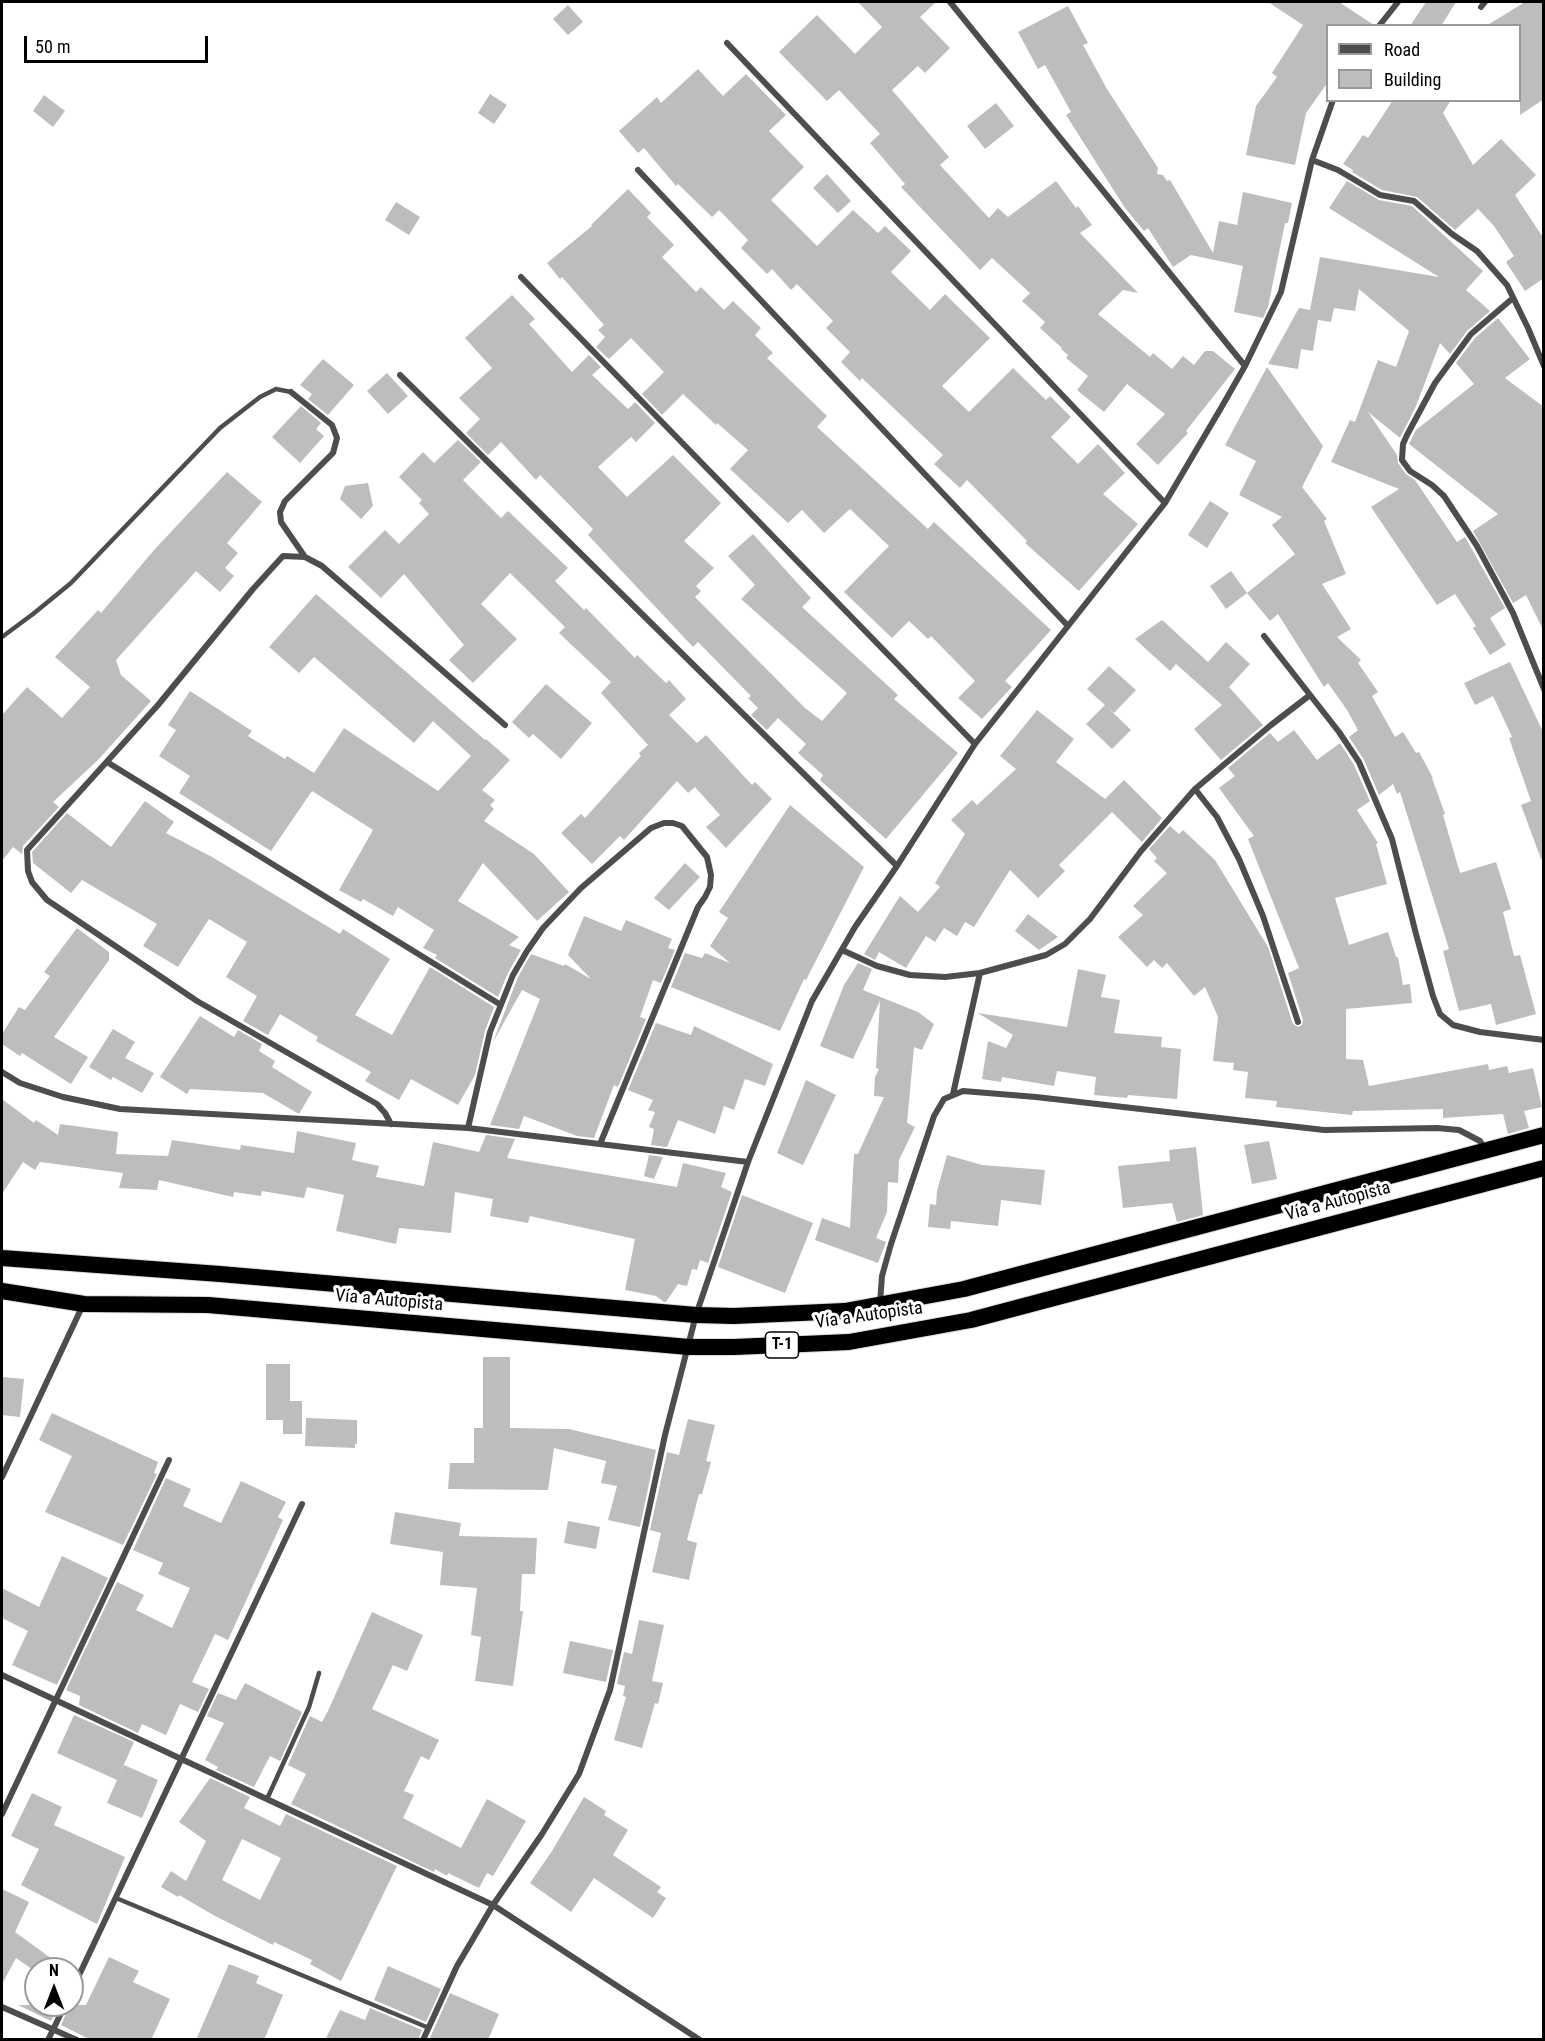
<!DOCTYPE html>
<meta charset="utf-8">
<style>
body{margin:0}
#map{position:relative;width:1545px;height:2041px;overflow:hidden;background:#fff;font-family:"Roboto Condensed",sans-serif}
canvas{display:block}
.frame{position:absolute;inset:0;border:3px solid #000;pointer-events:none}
.legend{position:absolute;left:1326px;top:24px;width:195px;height:78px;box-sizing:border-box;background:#fff;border:2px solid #999;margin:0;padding:8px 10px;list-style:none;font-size:18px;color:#000}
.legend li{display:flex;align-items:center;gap:12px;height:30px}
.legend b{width:30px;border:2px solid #999}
.north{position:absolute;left:24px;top:1957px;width:60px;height:60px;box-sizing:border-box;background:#fff;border:2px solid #999;border-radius:50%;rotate:0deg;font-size:16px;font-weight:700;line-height:24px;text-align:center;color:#000}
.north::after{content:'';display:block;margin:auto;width:21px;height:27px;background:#000;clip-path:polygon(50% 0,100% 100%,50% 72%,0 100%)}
.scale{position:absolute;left:24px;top:36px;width:184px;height:27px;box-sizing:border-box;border:3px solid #000;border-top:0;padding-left:8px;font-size:18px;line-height:21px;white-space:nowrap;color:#000;-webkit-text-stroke:4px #fff;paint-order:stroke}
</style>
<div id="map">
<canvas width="1545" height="2041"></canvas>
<div class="frame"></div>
<ul class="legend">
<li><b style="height:8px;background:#4d4d4d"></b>Road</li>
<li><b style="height:16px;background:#bdbdbd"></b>Building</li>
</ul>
<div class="north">N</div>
<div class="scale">50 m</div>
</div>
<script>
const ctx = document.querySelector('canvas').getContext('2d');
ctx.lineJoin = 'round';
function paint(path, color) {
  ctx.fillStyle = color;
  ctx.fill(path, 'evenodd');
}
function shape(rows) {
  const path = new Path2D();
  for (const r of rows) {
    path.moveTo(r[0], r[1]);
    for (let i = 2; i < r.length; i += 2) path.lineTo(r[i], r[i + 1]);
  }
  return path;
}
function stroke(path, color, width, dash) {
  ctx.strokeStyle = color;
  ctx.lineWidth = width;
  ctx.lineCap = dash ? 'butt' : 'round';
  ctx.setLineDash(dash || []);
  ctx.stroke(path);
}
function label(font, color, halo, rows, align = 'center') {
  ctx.font = font + ' "Roboto Condensed",sans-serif';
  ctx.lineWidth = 6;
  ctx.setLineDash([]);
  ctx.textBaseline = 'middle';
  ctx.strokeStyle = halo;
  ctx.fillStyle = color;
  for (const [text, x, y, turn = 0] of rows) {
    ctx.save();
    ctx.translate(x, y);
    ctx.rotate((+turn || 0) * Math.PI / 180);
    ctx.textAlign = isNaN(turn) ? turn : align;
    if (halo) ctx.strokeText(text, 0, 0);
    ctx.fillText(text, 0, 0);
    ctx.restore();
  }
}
paint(shape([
 [858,2,936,2,920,17,950,48,925,73,918,66,892,90,949,157,940,165,989,218,998,208,1008,217,1056,181,1076,208,1078,206,1092,225,1080,233,1138,293,1123,290,1098,314,1150,357,1153,353,1172,369,1183,356,1194,365,1205,351,1213,351,1235,369,1186,431,1188,433,1158,465,1136,444,1165,414,1127,384,1104,412,1077,390,1088,376,1066,358,1068,355,1061,349,1062,348,1040,328,1045,322,1022,301,1030,293,992,258,980,270,901,187,905,184,870,143,880,134,839,90,827,101,779,52,817,15,855,54,882,27],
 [1268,2,1339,2,1374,25,1328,26,1328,82,1306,113,1295,165,1246,155,1256,106,1277,77,1272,73,1303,25],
 [1426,2,1456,2,1441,26,1410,26],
 [1525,2,1544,2,1544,99,1520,115,1520,26,1486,26],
 [568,5,583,22,568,35,553,19],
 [1068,6,1088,43,1083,45,1107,89,1158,168,1157,174,1163,175,1167,181,1170,180,1213,253,1219,221,1237,225,1243,192,1292,203,1288,223,1285,223,1268,307,1263,318,1234,312,1243,266,1191,255,1173,267,1148,228,1144,231,1125,208,1066,115,1071,112,1045,65,1038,69,1018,32],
 [698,69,723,96,746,74,786,115,769,131,804,167,771,200,817,246,853,210,878,233,885,226,911,251,891,272,930,310,945,294,990,338,942,386,969,412,1013,368,1046,400,1050,396,1071,417,1051,437,1078,464,1098,444,1125,473,1103,494,1138,524,1079,591,1025,543,1027,541,967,480,960,488,934,464,943,455,862,378,860,381,841,362,850,352,826,328,833,321,797,284,791,290,772,269,767,274,741,248,748,240,719,210,712,217,678,184,676,186,644,148,638,153,619,131,657,97,661,103],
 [490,94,507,105,494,124,478,113],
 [44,95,65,111,53,127,33,111],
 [1393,100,1451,100,1443,113,1473,165,1501,139,1536,175,1515,195,1544,239,1544,278,1525,291,1506,262,1514,256,1494,226,1478,209,1455,230,1417,197,1382,190,1352,172,1353,170,1343,164,1363,135,1368,138],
 [996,103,1014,126,985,149,967,126],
 [827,174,851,201,838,213,813,188],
 [1347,181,1379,200,1412,206,1483,271,1466,290,1490,311,1467,331,1450,354,1440,343,1416,406,1400,438,1368,412,1397,455,1398,463,1406,474,1415,480,1457,542,1465,537,1505,608,1490,618,1506,645,1490,655,1473,628,1476,626,1455,594,1437,605,1371,507,1399,489,1331,462,1350,420,1355,422,1378,360,1396,367,1409,331,1359,289,1355,311,1334,308,1331,322,1318,320,1313,351,1301,349,1298,369,1268,364,1299,308,1310,310,1320,257,1439,277,1329,208],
 [628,189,651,213,647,217,674,245,662,257,696,292,701,287,724,310,733,301,761,328,755,335,773,353,767,358,827,416,817,427,928,529,934,522,1051,630,1005,681,1012,687,982,719,958,698,975,681,931,636,928,639,909,621,892,638,844,592,889,546,850,509,824,533,802,510,788,523,730,469,748,450,717,423,716,425,683,394,662,415,642,394,664,372,631,338,609,359,596,347,605,337,598,330,604,325,562,277,560,279,547,263,592,226,591,225],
 [396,202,420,217,409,235,385,220],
 [512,295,535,319,529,324,572,372,589,355,601,367,592,375,628,409,635,402,655,423,636,442,631,437,598,467,627,497,673,455,721,503,684,541,714,568,696,586,701,591,695,597,805,708,822,721,847,693,741,599,755,585,728,556,753,534,811,598,802,607,898,695,894,699,958,753,886,839,820,780,823,775,798,753,806,744,778,718,767,730,751,715,758,708,748,698,751,696,698,642,693,647,588,535,593,529,540,475,536,480,501,442,488,455,466,433,480,419,459,398,492,368,465,338],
 [1498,318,1530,359,1505,378,1544,407,1544,632,1526,595,1513,603,1473,531,1498,514,1409,444,1416,430,1474,384,1456,363,1475,338],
 [323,359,354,385,328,415,308,399,312,394,300,385],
 [1267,367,1323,446,1302,487,1327,519,1324,521,1346,574,1322,584,1351,629,1337,637,1361,660,1358,663,1378,692,1372,696,1395,737,1403,732,1416,753,1419,752,1433,778,1432,778,1445,814,1443,815,1460,873,1496,862,1511,909,1503,912,1514,956,1520,955,1536,1014,1496,1025,1491,1004,1459,1011,1443,951,1449,949,1400,792,1397,794,1393,784,1379,795,1364,760,1349,737,1358,730,1347,710,1328,683,1324,687,1278,614,1270,621,1247,593,1295,554,1272,525,1282,517,1239,495,1256,461,1225,445],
 [387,373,408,396,388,414,367,391],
 [301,406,321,423,316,429,324,436,300,463,272,437],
 [458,440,481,462,463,480,501,518,508,511,568,568,555,581,584,610,586,608,635,658,637,655,666,683,669,680,686,699,669,715,697,743,706,735,752,785,755,782,772,799,726,848,706,827,720,815,695,787,688,793,677,781,624,840,620,836,592,864,561,833,581,814,585,818,641,756,639,753,648,745,601,693,611,682,559,633,565,627,510,573,481,604,517,639,473,683,449,660,464,645,404,574,381,598,348,567,385,530,399,544,429,514,419,503,422,500,399,477,423,452,434,463],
 [227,472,262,502,227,543,238,553,225,568,234,576,220,592,196,571,116,660,121,675,151,701,98,760,53,802,59,807,23,846,22,854,13,847,2,861,2,715,27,687,62,718,90,687,55,657,98,610,101,613,154,550],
 [368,483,373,506,361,519,340,499,345,486],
 [1210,501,1229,513,1207,548,1188,535],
 [1231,571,1247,593,1226,609,1210,586],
 [316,594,485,740,486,739,510,760,482,790,495,800,490,805,494,809,484,821,534,854,569,892,537,921,483,863,458,901,519,937,509,945,521,950,508,973,498,997,435,958,437,955,423,948,434,930,398,907,393,916,363,899,361,902,339,890,373,830,312,791,271,851,179,793,190,776,159,756,176,730,168,725,190,691,252,731,248,736,285,759,287,756,314,773,344,728,438,791,471,756,433,721,414,743,314,657,299,673,269,647],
 [1162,620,1208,662,1226,642,1250,664,1229,687,1263,725,1221,760,1194,729,1222,705,1176,664,1170,671,1135,639],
 [1510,662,1544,734,1544,858,1541,859,1521,805,1531,801,1509,738,1512,737,1493,696,1475,705,1464,683],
 [1109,666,1136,690,1114,713,1087,689],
 [546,684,592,723,561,759,533,734,529,738,512,722],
 [1105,705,1131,730,1112,749,1086,724],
 [1037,710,1074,739,1056,762,1105,799,1124,780,1162,818,1142,842,1112,812,1059,865,1065,871,1038,898,1010,870,974,927,965,922,957,936,944,928,935,942,926,936,906,968,879,952,875,960,864,954,900,896,918,912,940,887,935,883,965,834,951,820,972,800,977,805,1016,769,1000,756],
 [1294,730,1317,760,1340,743,1354,765,1370,801,1357,810,1378,843,1376,844,1387,884,1335,898,1349,945,1388,932,1396,957,1398,957,1403,985,1410,984,1412,1003,1346,1009,1346,1059,1363,1060,1369,1086,1488,1064,1489,1070,1507,1066,1509,1073,1533,1068,1542,1107,1524,1111,1529,1128,1508,1134,1503,1114,1443,1118,1443,1109,1353,1111,1352,1115,1276,1107,1277,1101,1245,1098,1248,1072,1233,1070,1234,1063,1213,1061,1218,1017,1205,987,1194,996,1167,963,1162,968,1154,960,1147,967,1118,937,1143,915,1133,906,1167,873,1154,861,1157,858,1149,849,1170,826,1179,834,1183,830,1215,860,1268,947,1293,1024,1298,1027,1302,1025,1303,1020,1288,973,1299,968,1248,839,1254,836,1219,788,1235,776,1228,768,1270,733,1278,742],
 [145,801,174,822,166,833,212,857,340,934,343,929,390,959,355,1015,392,1035,430,967,494,1007,485,1031,475,1075,458,1105,411,1079,399,1100,365,1081,371,1072,316,1041,318,1037,280,1014,268,1035,243,1021,257,996,226,977,247,942,209,919,178,967,143,946,157,924,82,880,71,893,33,863,32,852,67,813,111,847],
 [790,805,864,867,806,980,804,979,780,1031,671,987,685,953,702,958,705,953,730,963,710,946,728,918,719,912],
 [685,863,700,877,669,910,654,898],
 [1028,914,1058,937,1039,950,1015,931],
 [584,916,621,931,626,920,672,939,668,948,675,950,661,983,653,980,640,1017,646,1019,618,1087,614,1085,594,1138,577,1136,524,1116,519,1129,490,1125,540,999,522,990,493,1042,518,977,531,954,564,966,565,964,591,979,568,955],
 [77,928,109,952,109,960,54,1037,88,1057,71,1084,22,1053,20,1056,2,1044,2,1034,19,1007,25,1010,50,976,44,972],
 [858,963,872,969,863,990,918,1012,934,1024,922,1050,914,1047,907,1123,915,1127,899,1160,898,1183,888,1182,887,1212,876,1238,886,1242,878,1263,815,1240,822,1218,850,1228,854,1154,858,1154,884,1097,874,1096,875,1077,879,1069,876,1068,880,1001,853,1059,820,1046,844,985],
 [1078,969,1106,975,1101,997,1120,1000,1114,1033,1162,1037,1161,1047,1181,1049,1177,1099,1128,1095,1127,1098,1094,1095,1096,1077,1057,1071,1054,1086,1002,1077,1001,1082,982,1079,988,1041,1006,1048,1013,1035,978,1013,1067,1027],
 [200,1016,234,1037,238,1030,262,1044,259,1051,275,1061,272,1067,312,1092,299,1114,263,1093,190,1089,187,1094,160,1077],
 [656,1023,691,1035,694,1026,773,1064,765,1086,745,1079,734,1110,724,1106,715,1134,678,1120,667,1147,651,1145,654,1129,649,1127,655,1112,648,1110,653,1100,628,1090],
 [113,1029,135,1042,125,1058,154,1073,142,1093,113,1077,111,1080,89,1067],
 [806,1080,836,1095,803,1165,777,1153],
 [2,1099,34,1123,36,1120,58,1135,60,1124,118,1132,116,1154,168,1156,172,1140,240,1150,241,1145,294,1153,297,1131,356,1143,352,1160,379,1166,376,1177,424,1186,433,1142,479,1152,486,1135,515,1139,507,1158,677,1187,683,1163,726,1173,721,1187,732,1192,708,1263,700,1260,697,1270,692,1269,687,1286,678,1284,666,1302,664,1302,656,1296,625,1290,635,1239,530,1216,528,1223,490,1216,493,1199,455,1192,451,1233,399,1228,396,1244,336,1231,344,1195,307,1187,304,1198,262,1191,261,1196,234,1192,233,1197,159,1180,157,1190,119,1188,123,1173,40,1162,35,1170,23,1162,2,1194],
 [1269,1141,1277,1179,1252,1184,1244,1145],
 [1196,1147,1203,1215,1177,1222,1172,1203,1123,1208,1118,1166,1170,1161,1169,1150],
 [649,1155,663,1157,654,1179,644,1176],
 [947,1155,982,1165,1045,1170,1041,1205,1001,1200,998,1226,951,1221,950,1229,928,1227,930,1204,936,1205,937,1191],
 [742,1195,813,1223,785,1293,718,1267],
 [483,1357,510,1357,510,1428,569,1429,656,1450,640,1527,608,1520,617,1486,601,1483,606,1461,554,1448,548,1490,448,1489,450,1463,474,1463,474,1428,483,1428],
 [266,1364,290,1364,290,1401,302,1401,302,1434,283,1434,283,1420,266,1420],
 [2,1377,24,1379,20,1417,2,1415],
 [52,1413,158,1462,154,1473,157,1474,123,1545,45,1512,72,1456,39,1440],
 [306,1418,357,1420,357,1444,355,1444,355,1448,305,1446],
 [688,1419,715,1425,706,1461,711,1462,702,1494,699,1494,687,1540,697,1543,689,1580,652,1572,661,1533,650,1530,667,1452,679,1455],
 [166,1478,191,1489,183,1506,221,1523,241,1481,286,1502,278,1517,283,1520,228,1640,215,1634,192,1682,209,1689,198,1712,180,1704,166,1735,142,1724,138,1733,79,1705,80,1696,66,1690,117,1582,144,1595,136,1610,172,1628,190,1588,158,1574,163,1563,133,1550],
 [395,1512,461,1523,459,1536,537,1538,535,1574,522,1574,520,1611,523,1611,513,1686,475,1681,481,1637,471,1635,477,1588,440,1585,443,1552,390,1544],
 [568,1521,600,1527,596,1549,564,1543],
 [62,1556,108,1578,57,1685,12,1665,28,1631,2,1618,2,1588,39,1607],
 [372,1612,423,1635,407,1671,393,1665,372,1709,439,1740,429,1760,421,1756,404,1791,414,1795,403,1818,461,1848,487,1799,526,1821,493,1876,487,1873,479,1888,448,1873,447,1876,435,1869,434,1872,291,1804,306,1774,288,1765,310,1716,322,1722,328,1711],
 [639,1620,664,1625,652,1681,663,1683,658,1704,655,1703,642,1748,614,1740,626,1697,623,1696,625,1686,617,1684,624,1652,632,1654],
 [570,1641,613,1650,606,1682,563,1673],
 [245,1683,302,1712,280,1761,270,1756,254,1787,216,1770,218,1767,205,1760,224,1723,207,1716,218,1693,236,1700],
 [74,1715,134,1742,117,1780,124,1765,158,1780,142,1818,107,1803,117,1780,57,1753],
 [210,1778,250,1797,244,1808,280,1826,286,1814,397,1866,341,1981,310,1964,312,1960,274,1942,273,1945,215,1916,179,1895,181,1892,178,1897,161,1887,171,1871,186,1881,206,1841,179,1822],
 [242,1839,281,1858,260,1900,222,1880],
 [32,1793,62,1807,54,1825,125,1857,97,1924,21,1885,39,1849,11,1836],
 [584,1797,606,1811,604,1815,628,1830,613,1855,661,1887,657,1892,666,1898,653,1918,594,1878,571,1912,530,1883,552,1851],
 [2,1889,29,1902,15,1932,59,1964,55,1969,36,1969,36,1972,16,1958,2,1984],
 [109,1957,139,1971,133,1982,170,1999,151,2040,91,2040,61,2025,70,2005,86,2005],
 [229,1964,259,1976,256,1983,283,1995,264,2040,196,2040],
 [388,1966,441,1989,426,2022,374,2000],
 [450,1993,499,2014,488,2040,429,2040],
 [18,2005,59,2005,51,2021],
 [370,2008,422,2030,418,2040,325,2040,340,2010,365,2020]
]), '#bdbdbd');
const trunk = shape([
 [2,1258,220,1274,696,1315,734,1316,845,1311,964,1289,1544,1135],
 [2,1291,84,1304,208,1305,689,1347,734,1347,849,1342,971,1320,1544,1168]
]);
stroke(trunk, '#dbdbdb', 18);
stroke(shape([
 [2,637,33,614,71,583,220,428,260,397,276,389,291,392],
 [267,1799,309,1707,319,1673],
 [116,1898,429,2028]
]), '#4d4d4d', 4.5);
stroke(shape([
 [950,2,1245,366],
 [1481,7,1485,2],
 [1379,26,1398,2],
 [727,43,1165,503],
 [1312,160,1338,170,1380,195,1414,201,1452,234,1477,251,1507,285,1528,328,1544,366],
 [638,170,1068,626],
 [521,277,975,744],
 [1513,298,1471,334,1435,383,1407,435,1403,444,1402,460,1410,471,1432,485,1444,496,1477,546,1513,613,1544,689],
 [400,375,897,866],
 [291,392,332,425,337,438,333,453,285,501,280,512,281,522,305,557],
 [1264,636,1339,732,1359,762,1392,839,1416,934,1433,996,1440,1014,1453,1025,1480,1032,1544,1040],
 [107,762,501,1005],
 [1195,789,1217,817,1239,859,1263,916,1298,1022],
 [842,950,877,966,910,975,945,977,980,973,1046,955,1065,944,1090,919,1141,851,1195,789,1271,725,1310,695],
 [2,1072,20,1083,63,1097,120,1109,468,1128,748,1162],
 [953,1094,980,973],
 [391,1124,385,1113,377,1104,197,1001,47,900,32,882,28,871,27,850,158,705,253,589,283,556,305,557,322,566,505,725],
 [468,1128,490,1032,513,975,527,951,543,928,581,888,651,828,664,823,673,823,682,826,707,857,711,875,710,887,705,897,698,907,600,1144],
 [880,1303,882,1276,891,1244,934,1116,944,1099,963,1091,1036,1097,1324,1130,1437,1128,1459,1130,1480,1141,1484,1148],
 [2,1477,82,1307],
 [2,1675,493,1905,700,2040],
 [2,1814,169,1460],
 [72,1990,302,1504],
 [2,2007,77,2040],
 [48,2040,65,2005],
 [423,2040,457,1966,493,1905,542,1834,579,1774,610,1690,665,1435,696,1315,748,1162,812,1001,855,927,897,866,975,744,1165,503,1221,408,1245,366,1281,292,1312,160,1333,100]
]), '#4d4d4d', 6);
stroke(trunk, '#000', 16);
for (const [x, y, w] of [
 [782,1345,33]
]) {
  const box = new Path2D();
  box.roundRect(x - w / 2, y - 13, w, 26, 4.5);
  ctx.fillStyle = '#fff';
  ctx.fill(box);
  stroke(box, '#000', 1.5);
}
label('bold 16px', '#000', null, [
 ["T-1",782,1345]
]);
label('18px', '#000', '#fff', [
 ["Vía a Autopista",1338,1202,-15],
 ["Vía a Autopista",389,1301,5],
 ["Vía a Autopista",869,1316,-8]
]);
</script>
